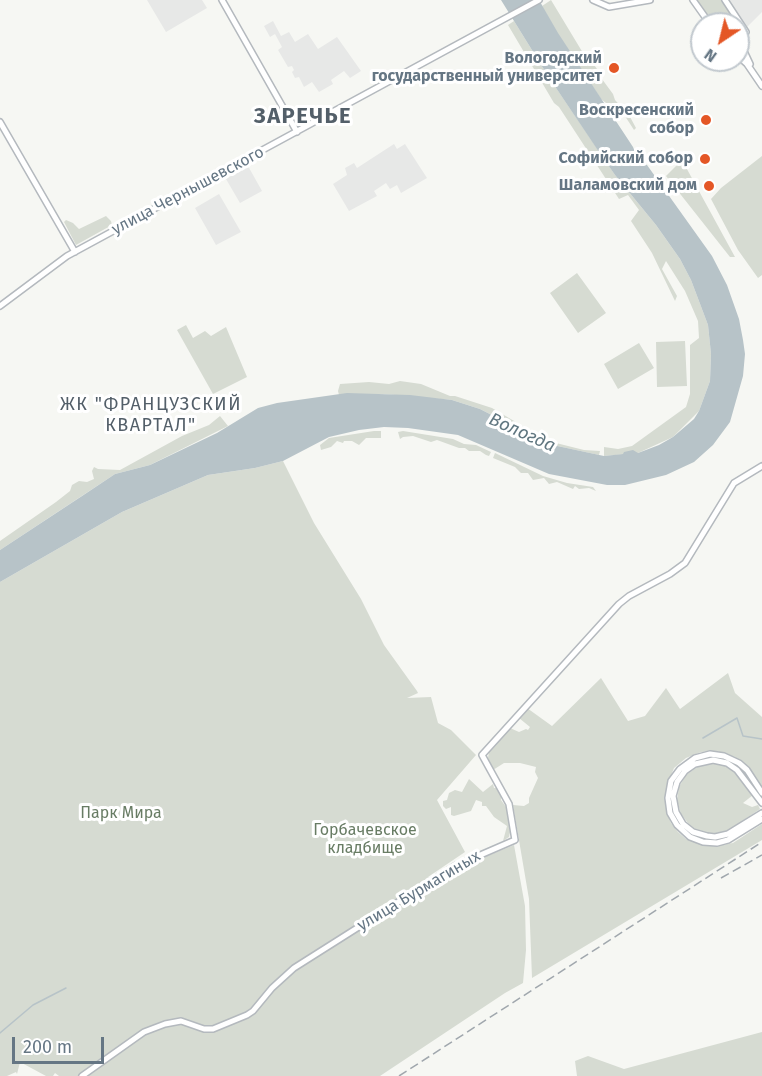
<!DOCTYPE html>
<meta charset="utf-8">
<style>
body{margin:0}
#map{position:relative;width:762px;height:1076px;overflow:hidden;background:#f6f7f3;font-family:"Fira Sans",sans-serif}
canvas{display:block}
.north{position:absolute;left:690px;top:12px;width:60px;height:60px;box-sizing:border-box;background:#fff;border:2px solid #c1c8ce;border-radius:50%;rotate:215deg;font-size:16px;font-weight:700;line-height:24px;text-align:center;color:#657684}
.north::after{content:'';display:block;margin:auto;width:21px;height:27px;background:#e45726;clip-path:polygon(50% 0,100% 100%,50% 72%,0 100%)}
.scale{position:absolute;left:12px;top:1037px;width:92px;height:27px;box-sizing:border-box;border:3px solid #657684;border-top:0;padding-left:8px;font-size:18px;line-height:21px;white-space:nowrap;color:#657684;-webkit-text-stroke:4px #fff;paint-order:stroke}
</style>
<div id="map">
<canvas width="762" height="1076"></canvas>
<div class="north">N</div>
<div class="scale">200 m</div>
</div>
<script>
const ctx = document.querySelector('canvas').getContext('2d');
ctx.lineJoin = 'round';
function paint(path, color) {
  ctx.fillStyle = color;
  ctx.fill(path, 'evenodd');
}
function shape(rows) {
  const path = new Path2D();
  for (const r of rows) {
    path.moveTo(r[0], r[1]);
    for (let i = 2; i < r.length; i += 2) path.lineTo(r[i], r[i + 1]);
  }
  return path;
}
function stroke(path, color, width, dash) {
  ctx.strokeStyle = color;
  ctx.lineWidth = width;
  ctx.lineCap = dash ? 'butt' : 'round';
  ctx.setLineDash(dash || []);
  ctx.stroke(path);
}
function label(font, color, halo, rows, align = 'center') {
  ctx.font = font + ' "Fira Sans",sans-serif';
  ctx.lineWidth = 6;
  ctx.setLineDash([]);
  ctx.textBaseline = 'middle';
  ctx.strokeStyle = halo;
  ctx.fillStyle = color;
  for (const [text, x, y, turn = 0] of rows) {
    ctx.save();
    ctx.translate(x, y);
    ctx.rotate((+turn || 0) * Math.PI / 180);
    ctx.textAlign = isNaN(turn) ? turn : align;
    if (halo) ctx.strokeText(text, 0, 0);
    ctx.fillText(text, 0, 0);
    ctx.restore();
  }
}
paint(shape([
 [147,0,202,0,207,8,166,32],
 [729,0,762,0,762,12,747,27],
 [273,21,281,36,289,32,295,42,308,34,318,49,337,37,361,71,350,78,344,71,331,80,333,84,319,92,312,82,304,87,299,77,295,78,292,72,294,70,292,66,288,67,278,50,282,47,275,34,270,37,264,26],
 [394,144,397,149,405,144,427,178,401,193,397,185,390,189,386,183,374,191,377,196,349,211,333,184,347,175,345,168,354,163,357,168],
 [248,166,262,191,240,203,226,179],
 [219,194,241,232,216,245,195,208]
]), '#e7e8e7');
paint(shape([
 [551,0,583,53,587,55,597,69,599,75,613,94,615,100,629,115,636,128,634,130,623,113,620,114,601,99,557,33,542,6],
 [697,0,721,0,737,24,713,24],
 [514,21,548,76,615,175,656,225,680,259,691,280,708,325,711,354,710,381,699,411,673,437,638,453,604,456,604,447,618,449,632,446,686,407,690,394,690,345,699,338,698,321,685,291,666,261,662,269,677,296,675,301,652,253,631,221,639,210,628,195,619,199,559,107,554,103,508,25],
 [762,156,762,275,758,278,738,250,711,199,721,188],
 [682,160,735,257,730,257,666,176],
 [106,216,111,221,112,225,76,245,64,222,66,220,73,223,79,229],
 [577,273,606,313,578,333,550,293],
 [186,325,193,338,205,331,211,336,226,327,247,377,213,394,177,330],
 [685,341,687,386,657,387,656,342],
 [639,343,654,368,618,389,604,364],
 [400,381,421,384,450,396,455,396,492,408,548,441,584,450,600,451,599,455,548,444,480,409,452,400,384,394,339,395,338,391,340,384,369,382,389,384],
 [220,416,228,426,150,465,115,474,0,550,0,541,56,502,70,491,72,485,79,481,87,482,94,479,92,471,94,467,98,469,120,470,182,436,209,425],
 [374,431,381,431,381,438,366,438,359,445,352,441,344,441,343,443,337,441,331,447,321,450,320,445,329,438],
 [403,431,453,439,464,444,476,445,491,452,489,456,486,455,480,451,469,451,465,448,459,448,437,440,431,442,413,436,403,437,400,439,398,432],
 [495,453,543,476,567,483,593,487,596,491,589,488,579,489,575,486,573,489,557,482,549,484,544,478,533,480,528,473,521,473,515,467,493,458],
 [283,461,314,523,361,599,384,645,417,691,418,693,407,698,431,697,438,723,451,730,476,755,437,800,465,852,428,877,436,882,460,867,514,845,525,906,526,950,523,983,505,993,380,1076,59,1076,55,1073,53,1076,46,1076,20,1062,17,1074,16,1072,7,1076,0,1076,0,582,122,512,208,475,255,468],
 [728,673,735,693,762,717,762,788,750,769,735,757,717,751,701,752,686,758,674,768,666,788,666,811,671,823,678,832,686,839,703,845,715,846,733,843,762,824,762,840,532,978,529,899,513,805,524,806,529,803,529,798,538,778,535,772,536,767,520,763,504,763,493,770,488,758,489,752,510,728,519,732,526,729,528,730,530,727,519,718,527,708,552,726,601,678,628,721,645,716,666,688,680,709],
 [712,763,725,766,738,774,753,795,743,803,752,807,758,805,760,809,729,830,712,834,701,832,691,827,681,814,677,800,679,787,686,775,699,766],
 [469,779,483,792,493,784,494,788,498,788,501,793,501,800,509,811,511,828,509,837,503,841,507,826,494,817,486,806,482,806,482,802,476,800,471,811,454,816,451,815,451,807,446,809,443,806,443,801,447,800,449,793,455,790,462,792],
 [762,1032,762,1076,577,1076,575,1061,588,1056,624,1069]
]), '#d6dbd2');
paint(shape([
 [501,0,539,0,558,33,633,147,638,160,647,165,712,256,727,285,739,319,743,340,745,354,743,376,730,422,713,445,694,462,666,475,625,485,607,485,549,474,458,435,408,428,384,427,359,430,329,437,283,461,255,468,208,475,122,512,0,582,0,550,82,496,115,474,150,465,217,433,258,408,277,403,347,393,410,395,452,400,480,409,548,444,604,456,623,454,624,452,633,450,638,453,659,445,673,437,694,419,699,411,710,381,711,354,708,325,691,280,680,259,656,225,615,175,599,152,548,76]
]), '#b7c3c8');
stroke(shape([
 [703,738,737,718,743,736,762,739],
 [0,1033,33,1005,66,988]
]), '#b7c3c8', 1.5);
const secondary = shape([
 [222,0,297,132],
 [593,0,609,7,650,0],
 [693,0,710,24],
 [725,0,746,32,738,42],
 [741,39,742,47,750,64],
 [738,56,747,64,762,86],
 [0,122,75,252],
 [0,306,67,256,539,0],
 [762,793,747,770,739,763,724,756,710,754,695,758,680,769,671,781,668,798,670,813,677,825,690,837,703,842,717,843,728,840,762,819],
 [762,803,737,770,727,763,713,760,695,764,685,771,677,782,673,796,676,812,683,824,693,832,707,836,715,837,728,834,762,813],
 [82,1076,144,1032,165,1024,181,1021,204,1029,213,1029,247,1015,253,1011,272,988,294,968,455,866,515,840,509,804,482,755,619,604,629,596,670,574,685,563,734,483,762,466]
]);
stroke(secondary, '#b4b9be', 8);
stroke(secondary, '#fff', 5);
stroke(shape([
 [721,878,762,855],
 [399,1076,762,842]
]), '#a0a7ad', 1.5, [9, 4.5]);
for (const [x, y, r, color] of [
 [614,68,6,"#e45726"],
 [706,120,6,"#e45726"],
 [705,159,6,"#e45726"],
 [709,186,6,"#e45726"]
]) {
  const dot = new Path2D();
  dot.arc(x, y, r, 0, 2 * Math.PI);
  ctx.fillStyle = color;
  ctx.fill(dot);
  stroke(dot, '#fff', 2);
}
label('bold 16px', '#657684', '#fff', [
 ["Вологодский",602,59],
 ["государственный университет",602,77],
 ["Воскресенский",694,111],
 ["собор",694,129],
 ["Софийский собор",693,159],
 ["Шаламовский дом",697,186]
], 'right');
label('16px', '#657684', '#fff', [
 ["улица Чернышевского",188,191,-28],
 ["улица Бурмагиных",419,891,-31]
]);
label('16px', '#687c64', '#fff', [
 ["Парк Мира",121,814],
 ["Горбачевское",365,831],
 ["кладбище",365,849]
]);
ctx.letterSpacing = '1.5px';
label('18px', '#535f69', '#fff', [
 ["ЖК \"ФРАНЦУЗСКИЙ",151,405],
 ["КВАРТАЛ\"",151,426]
]);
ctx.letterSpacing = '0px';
label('italic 18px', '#617781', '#fff', [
 ["Вологда",522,433,24]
]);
ctx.letterSpacing = '1.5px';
label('bold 22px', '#535f69', '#fff', [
 ["ЗАРЕЧЬЕ",303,117]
]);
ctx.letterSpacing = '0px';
</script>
